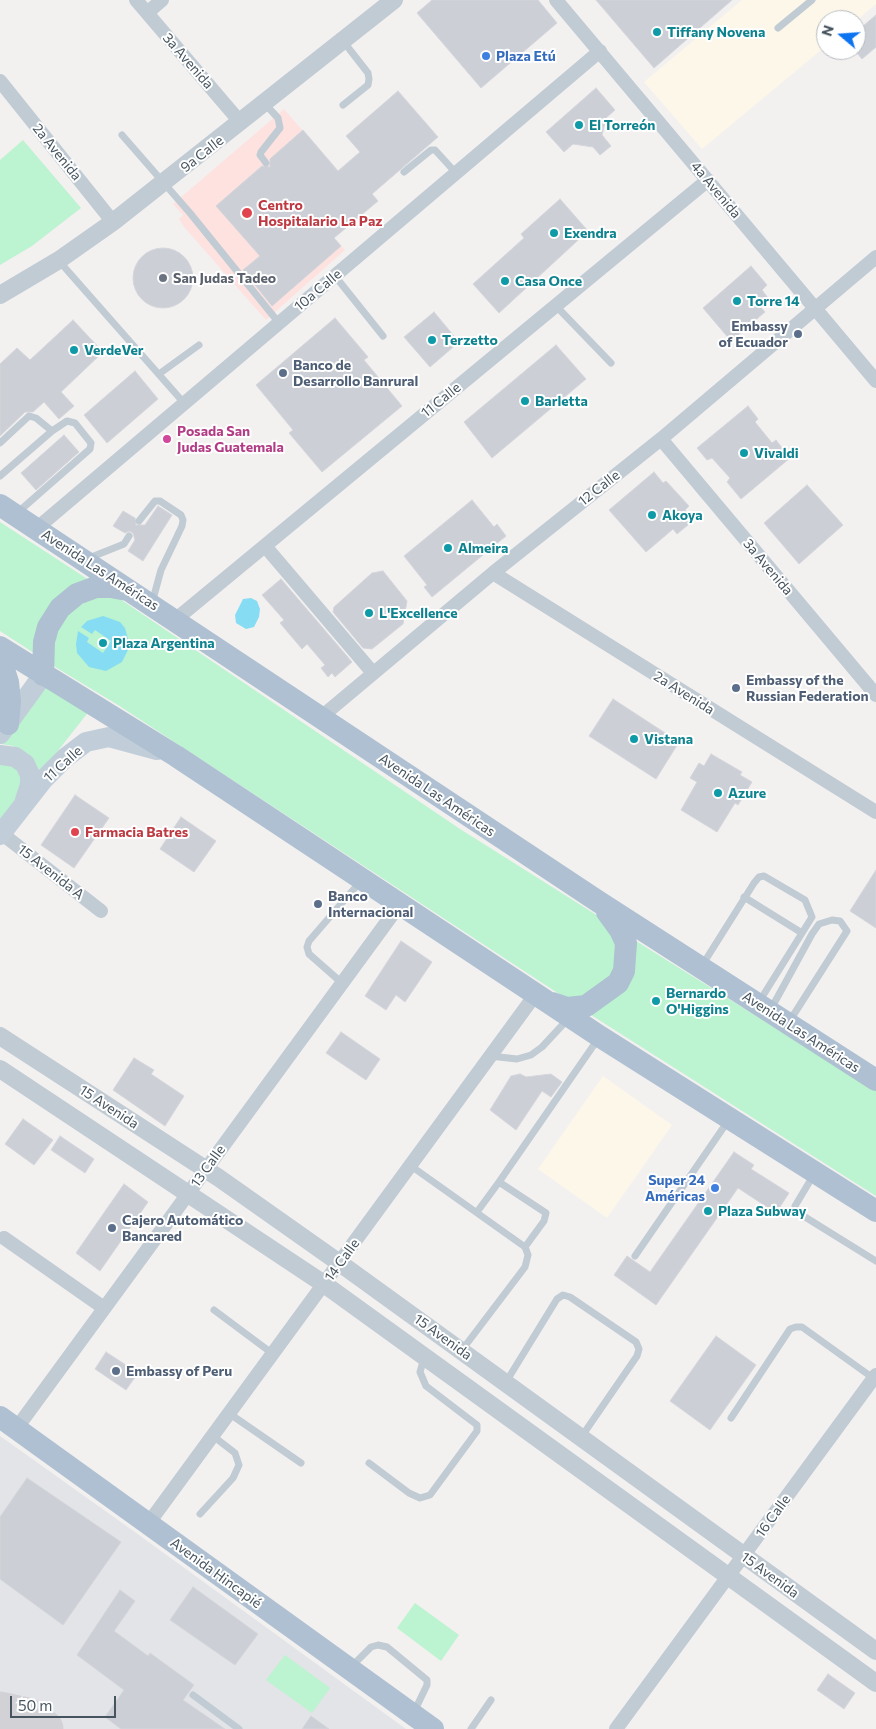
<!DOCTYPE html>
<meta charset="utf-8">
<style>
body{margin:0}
#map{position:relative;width:876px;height:1729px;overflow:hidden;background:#f3f0f0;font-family:Commissioner,sans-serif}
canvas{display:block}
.north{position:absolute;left:816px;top:10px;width:50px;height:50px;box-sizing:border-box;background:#fff;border:1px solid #b5bbbf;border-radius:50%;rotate:288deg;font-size:14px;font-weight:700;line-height:20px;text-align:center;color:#46545f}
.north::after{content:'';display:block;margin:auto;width:18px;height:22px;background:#0c73f1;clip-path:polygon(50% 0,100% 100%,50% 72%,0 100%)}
.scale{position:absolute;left:10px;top:1696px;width:106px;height:22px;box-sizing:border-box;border:2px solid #46545f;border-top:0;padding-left:6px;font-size:15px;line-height:18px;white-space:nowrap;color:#46545f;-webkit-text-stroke:4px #fff;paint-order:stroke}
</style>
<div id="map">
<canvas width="876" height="1729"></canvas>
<div class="north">N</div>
<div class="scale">50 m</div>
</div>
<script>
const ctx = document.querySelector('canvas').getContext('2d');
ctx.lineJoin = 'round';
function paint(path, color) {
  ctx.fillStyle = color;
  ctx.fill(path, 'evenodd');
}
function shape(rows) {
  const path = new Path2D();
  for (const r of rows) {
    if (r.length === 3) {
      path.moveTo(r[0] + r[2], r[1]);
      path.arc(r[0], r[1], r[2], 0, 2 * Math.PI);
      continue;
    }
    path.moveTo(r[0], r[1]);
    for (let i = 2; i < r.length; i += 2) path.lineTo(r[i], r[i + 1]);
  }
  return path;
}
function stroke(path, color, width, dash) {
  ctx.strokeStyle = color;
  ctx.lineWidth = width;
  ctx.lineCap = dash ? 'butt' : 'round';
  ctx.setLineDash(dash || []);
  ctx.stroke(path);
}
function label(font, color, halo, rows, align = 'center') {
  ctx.font = font + ' Commissioner,sans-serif';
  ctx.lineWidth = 4;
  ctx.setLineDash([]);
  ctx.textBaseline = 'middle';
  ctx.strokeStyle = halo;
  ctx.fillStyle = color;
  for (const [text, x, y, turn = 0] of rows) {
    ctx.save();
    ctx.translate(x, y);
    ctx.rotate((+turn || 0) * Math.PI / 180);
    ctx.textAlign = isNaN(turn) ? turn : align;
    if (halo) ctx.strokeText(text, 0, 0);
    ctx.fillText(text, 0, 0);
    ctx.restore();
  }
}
paint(shape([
 [742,0,876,0,876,4,856,21,826,20,826,46,702,149,644,82],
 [603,1076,672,1125,607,1218,538,1169]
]), '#fdf7e9');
paint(shape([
 [284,109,303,131,302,201,345,250,266,320,184,227,179,219,183,215,173,204]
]), '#fde2e0');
paint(shape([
 [0,1436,139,1535,406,1729,0,1729]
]), '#e2e4e8');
paint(shape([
 [23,140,81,208,32,246,0,265,0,160],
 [0,522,89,580,34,653,0,631],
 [117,597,460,829,614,926,620,969,573,1003,118,705,52,665,57,630,67,614,91,598],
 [44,682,90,710,38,776,30,758,13,746,1,744],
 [0,762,17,766,23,787,0,824],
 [628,936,876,1091,876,1196,588,1013,606,1000],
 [415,1603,459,1635,441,1661,397,1628],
 [285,1655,330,1688,312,1713,266,1680]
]), '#bcf3d0');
paint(shape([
 [251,598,257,601,260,609,259,617,254,627,246,629,236,623,235,615,243,599],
 [103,616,120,622,125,628,130,646,122,662,106,671,89,667,77,653,76,644,78,631,89,638,87,642,103,653,111,641,95,630,92,634,81,627,87,621]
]), '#86ddf3');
stroke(shape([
 [0,1711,27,1717,44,1729]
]), '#d2d2d6', 39);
const building = shape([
 [432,0,538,0,557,23,481,88,417,13,432,0],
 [596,0,732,0,654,68,596,0],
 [876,15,876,47,862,59,856,52,856,32,876,15],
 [596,88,615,110,606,118,602,135,611,146,600,155,593,147,573,144,564,152,546,132,596,88],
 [398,91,438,137,372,194,378,201,334,238,341,246,272,306,243,270,260,256,216,206,262,166,270,167,270,159,303,130,338,171,360,152,346,136,398,91],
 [560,199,588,231,499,313,473,284,524,238,521,234,560,199],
 [163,278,30],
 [751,266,767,285,762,290,768,298,759,305,765,312,731,341,703,308,751,266],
 [434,312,459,342,430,367,404,337,434,312],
 [335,318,368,357,364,360,402,406,322,472,289,433,293,430,256,385,335,318],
 [73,320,103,352,61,392,74,406,59,419,44,402,33,412,25,412,0,436,0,364,17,348,30,360,73,320],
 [556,345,586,379,492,458,464,422,556,345],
 [135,371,158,399,107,443,84,415,135,371],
 [748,406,758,419,755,422,772,443,776,440,790,458,741,499,727,482,730,478,712,458,707,460,697,448,748,406],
 [64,435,79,452,36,490,21,473,64,435],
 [654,472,663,483,666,481,689,506,685,510,694,520,677,534,673,529,646,552,609,510,654,472],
 [807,485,843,525,799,564,764,523,807,485],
 [472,500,494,527,497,524,506,536,432,597,424,587,427,585,404,556,472,500],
 [158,506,172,515,143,561,128,551,135,540,133,533,129,531,125,533,113,526,123,511,135,518,136,525,145,525,158,506],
 [383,571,407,601,403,624,372,649,363,648,333,612,334,607,372,573,383,571],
 [281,579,352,662,335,677,332,673,328,677,321,668,325,665,307,644,302,649,280,623,284,620,262,595,281,579],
 [613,699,679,742,656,779,589,736,613,699],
 [711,754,742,772,740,775,752,782,738,805,735,803,717,832,681,810,697,782,690,778,699,763,704,766,711,754],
 [75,795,109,818,74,868,41,845,75,795],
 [181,817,216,841,194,872,160,849,181,817],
 [876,870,876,928,850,911,876,870],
 [401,941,432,962,405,1002,396,995,386,1010,365,996,401,941],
 [341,1032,380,1059,366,1080,326,1053,341,1032],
 [134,1058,154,1070,151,1074,184,1096,165,1126,113,1090,134,1058],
 [520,1074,526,1077,551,1074,562,1082,551,1097,542,1091,516,1130,490,1110,511,1076,520,1074],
 [23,1119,53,1140,34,1165,5,1144,23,1119],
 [60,1136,94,1159,85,1173,51,1150,60,1136],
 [734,1152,754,1165,751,1169,789,1193,776,1213,738,1188,656,1305,614,1275,627,1256,650,1272,734,1152],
 [124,1184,148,1202,100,1271,76,1253,124,1184],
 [716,1336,756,1365,710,1430,670,1401,716,1336],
 [106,1352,138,1373,126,1390,95,1369,106,1352],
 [27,1478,121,1542,63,1625,0,1579,0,1517,27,1478],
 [193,1587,258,1634,235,1665,170,1620,193,1587],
 [120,1590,135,1601,114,1631,148,1656,150,1653,194,1685,183,1700,225,1729,121,1729,105,1717,124,1690,77,1655,120,1590],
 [828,1674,855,1693,844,1709,817,1690,828,1674],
 [311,1716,329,1729,302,1729,311,1716]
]);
paint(building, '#cccfd5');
stroke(building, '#d4d6dc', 1);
stroke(shape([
 [778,28,812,0],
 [265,104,278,118,280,128,261,152,260,155,266,163],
 [343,105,368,85,369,79,368,73,343,41],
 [122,135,190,213,279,323],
 [404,172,431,150,435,150,456,173],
 [59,261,184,403],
 [335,276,383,336],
 [556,306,611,363],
 [159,374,199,345],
 [0,443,29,416,36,418,52,431],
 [0,476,52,431,67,421,75,423,91,443,90,449,17,513],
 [139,521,155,501,160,501,181,515,183,520,182,526,161,570,152,603],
 [89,558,124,544,129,536],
 [744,897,802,933],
 [703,964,754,883,759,877,764,876,805,900,812,917,759,1002],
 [342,983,309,954,307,947,309,941,360,882],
 [771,1009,812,934,819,924,832,920,840,921,847,931,789,1022],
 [490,1056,517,1059,531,1055,542,1047,568,1019],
 [411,1166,525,1247,528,1255,525,1267,462,1350],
 [813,1176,795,1206,797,1212,876,1261],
 [477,1212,499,1182],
 [525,1247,544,1221,546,1213,499,1182,598,1039],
 [635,1256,728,1121],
 [214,1310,273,1354],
 [506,1382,557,1299,563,1295,570,1297,636,1342,639,1349,637,1356,582,1436],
 [230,1414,301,1463],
 [731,1418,790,1329,796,1327,802,1327,873,1378],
 [369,1463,409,1493,420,1498,430,1495,477,1431,477,1425,426,1386,420,1372,424,1358],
 [200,1514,233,1478,239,1465,235,1453,213,1436],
 [351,1667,371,1647,378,1645,387,1647,427,1680,427,1685,414,1712],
 [193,1695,239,1729],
 [471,1729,491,1700]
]), '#c0cbd3', 7);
stroke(shape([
 [136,0,241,123],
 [556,0,876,381],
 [147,13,162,0],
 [0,81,113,222],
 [661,439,876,695],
 [36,529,600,51],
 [265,546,373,673],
 [493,573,876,812],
 [175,620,708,180],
 [320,718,493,573,661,439,876,257],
 [1,833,101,911],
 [4,1238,104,1308],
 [16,1429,400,904],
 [148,1524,535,995],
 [616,1729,876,1375]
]), '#c0cbd3', 14);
stroke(shape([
 [0,295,59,260,113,222,394,0],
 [0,1036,219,1178,348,1269,876,1651],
 [0,1069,324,1284,876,1683]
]), '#c0cbd3', 18);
stroke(shape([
 [0,734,43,675],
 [0,755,15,757,25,764,30,775,30,785,25,800],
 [0,835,43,780,65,758,86,742,109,737,157,750]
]), '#c1ceda', 20);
stroke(shape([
 [0,505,599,902,876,1080],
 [0,647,176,756,599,1036,876,1211],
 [0,657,8,682,10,701,8,724],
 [43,675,44,642,48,627,60,608,77,594,96,587,111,587,127,590],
 [552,1003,567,1008,586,1006,618,983,624,971,626,943,620,930,607,912],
 [0,1417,433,1729]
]), '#aec0d1', 22);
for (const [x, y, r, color] of [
 [657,32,5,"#0f9aa8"],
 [486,56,5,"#3f7fe0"],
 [579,125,5,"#0f9aa8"],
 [247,213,6,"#e0444e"],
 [554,233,5,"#0f9aa8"],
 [163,278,5,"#6b7280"],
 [505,281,5,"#0f9aa8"],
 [737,301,5,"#0f9aa8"],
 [798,334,5,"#5c6f8a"],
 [432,340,5,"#0f9aa8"],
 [74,350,5,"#0f9aa8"],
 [283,373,5,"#5c6f8a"],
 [525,401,5,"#0f9aa8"],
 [167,439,5,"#d1479c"],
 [744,453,5,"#0f9aa8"],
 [652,515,5,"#0f9aa8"],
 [448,548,5,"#0f9aa8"],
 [369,613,5,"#0f9aa8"],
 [103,643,5,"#0f9aa8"],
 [736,688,5,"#5c6f8a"],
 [634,739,5,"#0f9aa8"],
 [718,793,5,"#0f9aa8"],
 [75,832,5,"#e0444e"],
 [318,904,5,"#5c6f8a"],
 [656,1001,5,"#0f9aa8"],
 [715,1188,5,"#3f7fe0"],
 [708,1211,5,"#0f9aa8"],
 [112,1228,5,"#5c6f8a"],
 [116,1371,5,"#5c6f8a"]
]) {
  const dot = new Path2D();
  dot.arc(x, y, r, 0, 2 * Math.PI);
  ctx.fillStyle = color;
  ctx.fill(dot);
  stroke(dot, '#fff', 2);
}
label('bold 14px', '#0d838f', '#fff', [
 ["Tiffany Novena",667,32],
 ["El Torreón",589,125],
 ["Exendra",564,233],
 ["Casa Once",515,281],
 ["Torre 14",747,301],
 ["Terzetto",442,340],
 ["VerdeVer",84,350],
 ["Barletta",535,401],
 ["Vivaldi",754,453],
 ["Akoya",662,515],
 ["Almeira",458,548],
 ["L'Excellence",379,613],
 ["Plaza Argentina",113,643],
 ["Vistana",644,739],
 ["Azure",728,793],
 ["Bernardo",666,993],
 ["O'Higgins",666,1009],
 ["Plaza Subway",718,1211]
], 'left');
label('bold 14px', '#366cbe', '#fff', [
 ["Plaza Etú",496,56],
 ["Super 24",705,1180,"right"],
 ["Américas",705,1196,"right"]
], 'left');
label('14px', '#46545f', '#fff', [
 ["3a Avenida",188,61,49],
 ["2a Avenida",57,152,51],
 ["9a Calle",202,154,-38],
 ["4a Avenida",716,190,50],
 ["10a Calle",318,290,-40],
 ["11 Calle",441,400,-39],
 ["12 Calle",599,488,-38],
 ["3a Avenida",768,567,50],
 ["Avenida Las Américas",100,570,33],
 ["2a Avenida",684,693,32],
 ["11 Calle",63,764,-42],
 ["Avenida Las Américas",437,795,34],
 ["15 Avenida A",51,872,38],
 ["Avenida Las Américas",801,1032,33],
 ["15 Avenida",109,1107,33],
 ["13 Calle",208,1166,-54],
 ["14 Calle",342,1260,-54],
 ["15 Avenida",443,1337,36],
 ["16 Calle",773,1516,-54],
 ["Avenida Hincapié",216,1573,36],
 ["15 Avenida",770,1575,36]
]);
label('bold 14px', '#be3a42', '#fff', [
 ["Centro",258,205],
 ["Hospitalario La Paz",258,221],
 ["Farmacia Batres",85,832]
], 'left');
label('bold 14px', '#5b616d', '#fff', [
 ["San Judas Tadeo",173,278]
], 'left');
label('bold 14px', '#4e5e75', '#fff', [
 ["Embassy",788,326,"right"],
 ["of Ecuador",788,342,"right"],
 ["Banco de",293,365],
 ["Desarrollo Banrural",293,381],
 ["Embassy of the",746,680],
 ["Russian Federation",746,696],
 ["Banco",328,896],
 ["Internacional",328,912],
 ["Cajero Automático",122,1220],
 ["Bancared",122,1236],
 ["Embassy of Peru",126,1371]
], 'left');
label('bold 14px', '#b23c85', '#fff', [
 ["Posada San",177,431],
 ["Judas Guatemala",177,447]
], 'left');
</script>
